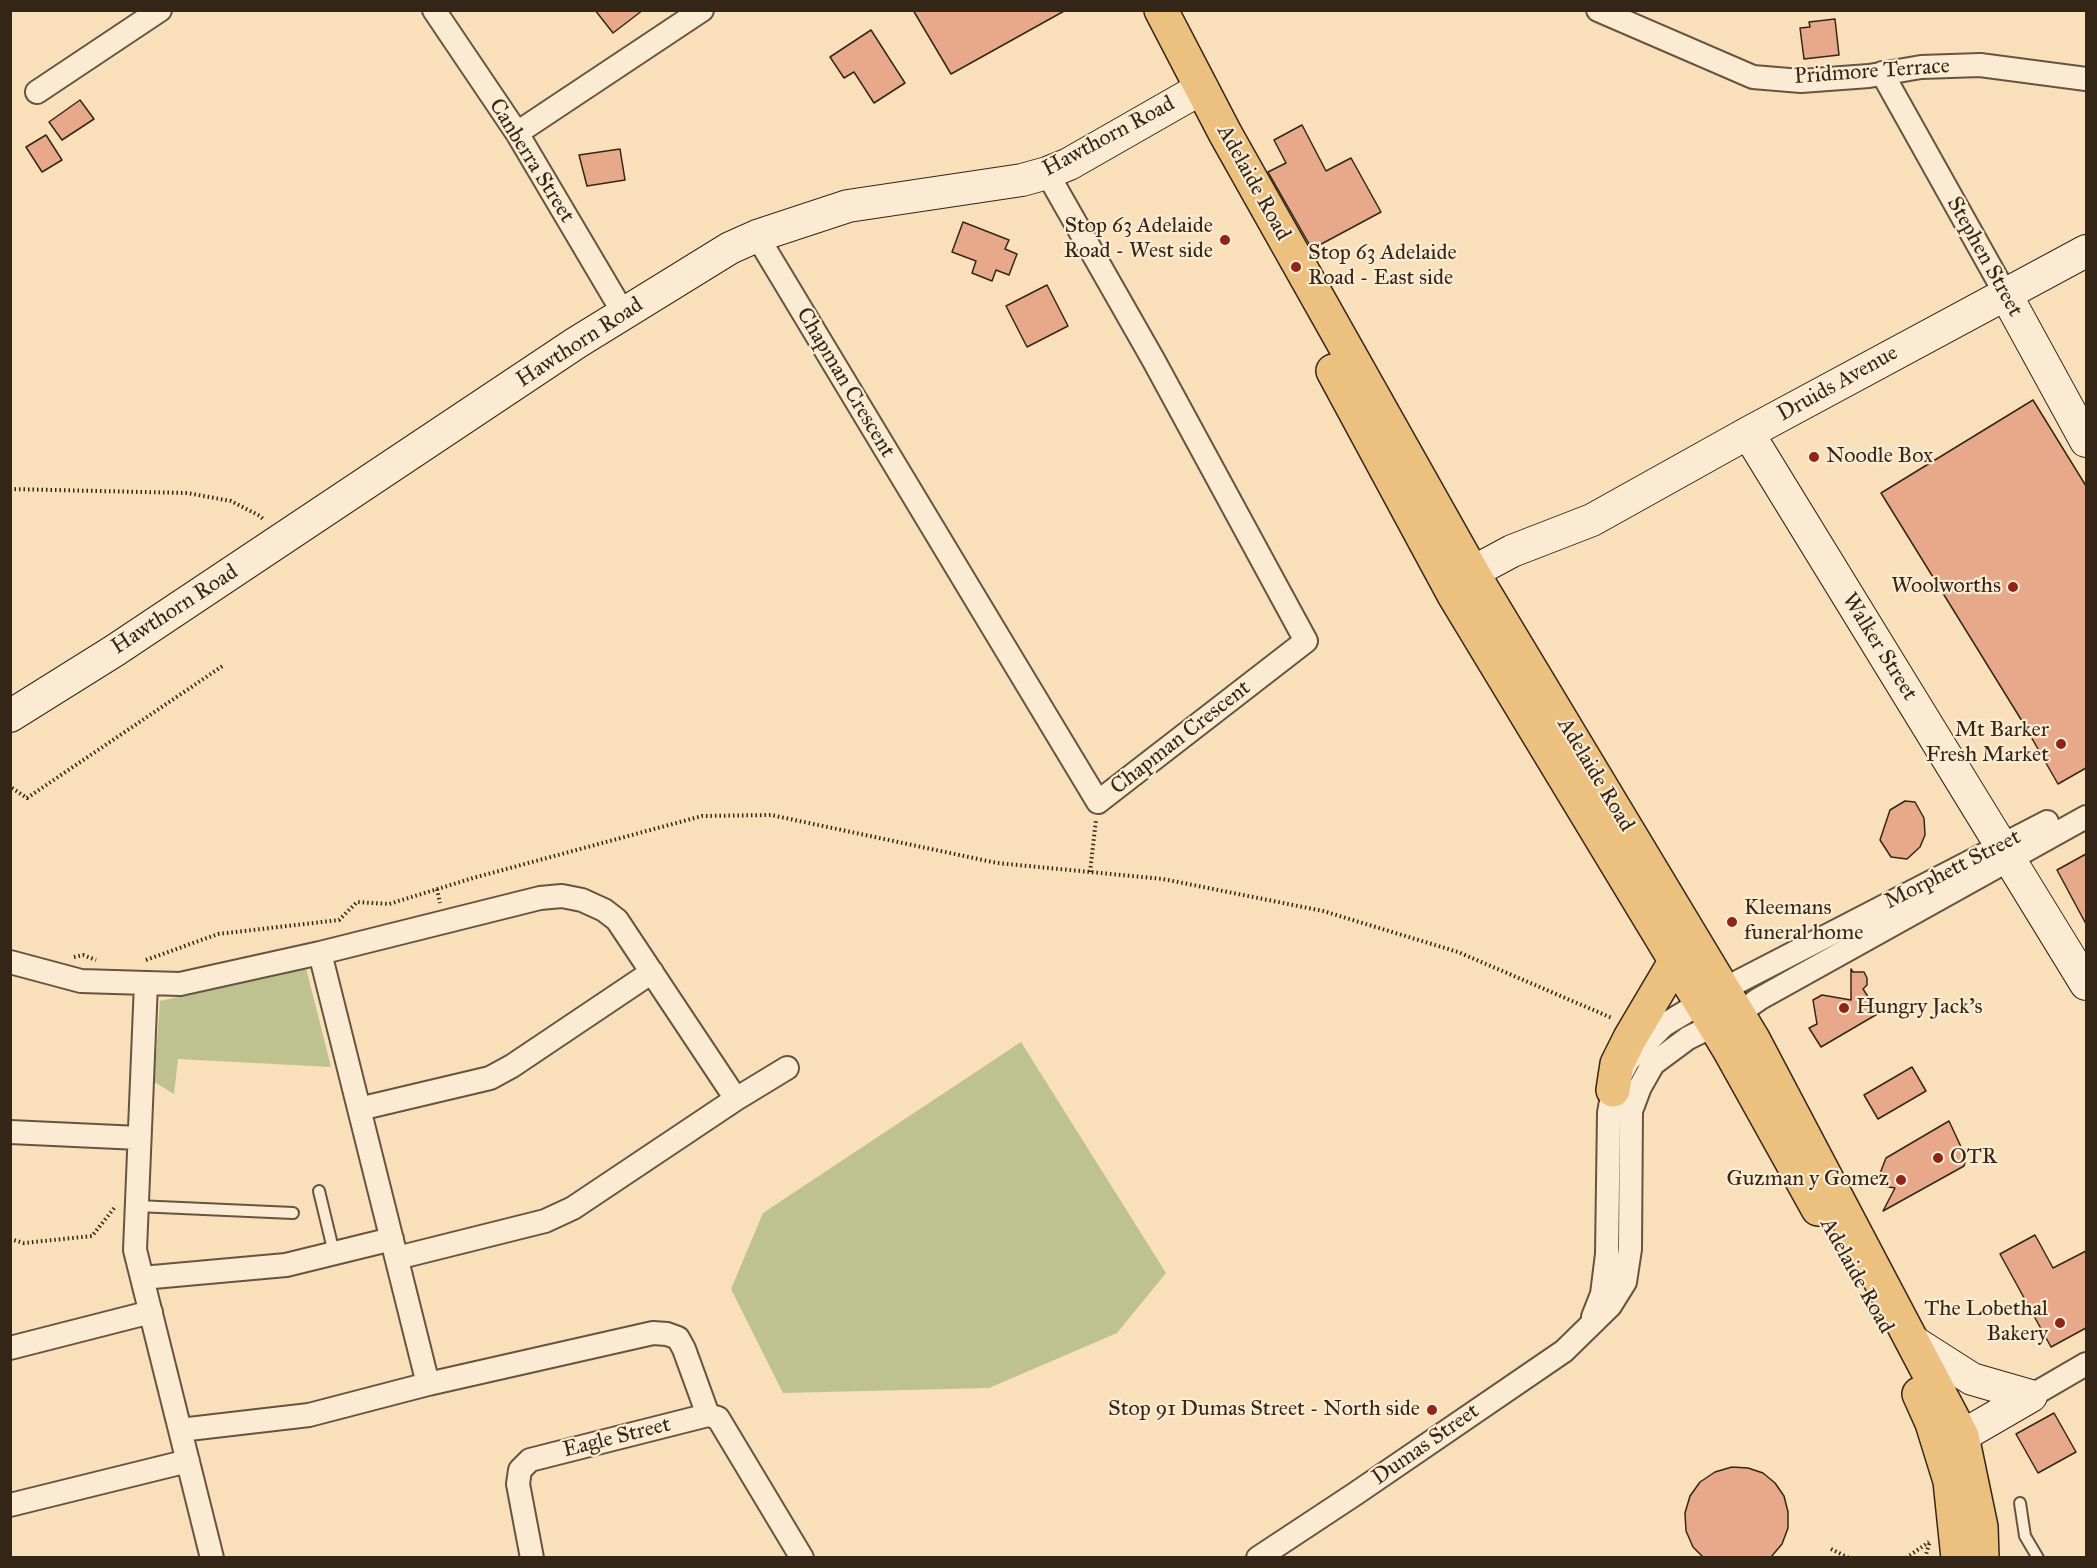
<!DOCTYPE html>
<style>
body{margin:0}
#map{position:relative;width:2097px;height:1568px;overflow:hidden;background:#f9e0bb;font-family:"IM FELL Great Primer",serif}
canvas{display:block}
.frame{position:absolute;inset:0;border:12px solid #342617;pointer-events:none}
</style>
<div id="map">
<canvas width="2097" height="1568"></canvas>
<div class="frame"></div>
</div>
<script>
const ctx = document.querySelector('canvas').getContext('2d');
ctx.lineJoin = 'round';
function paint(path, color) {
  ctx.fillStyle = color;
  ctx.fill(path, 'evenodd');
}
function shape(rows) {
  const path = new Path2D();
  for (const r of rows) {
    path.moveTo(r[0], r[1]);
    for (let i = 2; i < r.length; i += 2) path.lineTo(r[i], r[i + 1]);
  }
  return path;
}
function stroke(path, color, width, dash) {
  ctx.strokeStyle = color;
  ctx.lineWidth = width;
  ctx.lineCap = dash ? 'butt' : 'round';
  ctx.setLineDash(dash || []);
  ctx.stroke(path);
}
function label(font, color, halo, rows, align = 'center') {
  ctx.font = font + ' "IM FELL Great Primer",serif';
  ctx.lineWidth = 4.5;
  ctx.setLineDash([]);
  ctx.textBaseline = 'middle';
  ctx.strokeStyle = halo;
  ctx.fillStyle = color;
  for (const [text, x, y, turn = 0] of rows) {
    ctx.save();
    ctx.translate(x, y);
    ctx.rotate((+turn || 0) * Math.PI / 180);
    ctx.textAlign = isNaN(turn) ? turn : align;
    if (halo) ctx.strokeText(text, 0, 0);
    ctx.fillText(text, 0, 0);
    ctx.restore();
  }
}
paint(shape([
 [306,968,331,1067,178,1059,174,1094,154,1082,160,1001],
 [1021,1042,1166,1273,1117,1333,989,1388,783,1393,731,1289,763,1213]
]), '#bec290');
const building = shape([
 [595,10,643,10,613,33,595,10],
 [913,10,1066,10,951,74,913,10],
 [1835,19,1839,55,1804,59,1800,28,1810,27,1809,22,1835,19],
 [871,30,905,83,874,103,854,72,844,78,830,57,871,30],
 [80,100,94,119,62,140,49,122,80,100],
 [1302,125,1326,171,1351,158,1381,212,1312,249,1268,172,1286,163,1274,140,1302,125],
 [46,135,62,160,42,172,26,147,46,135],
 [620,149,625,180,587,186,579,155,620,149],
 [963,222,1009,240,1005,249,1017,254,1009,275,996,270,992,281,972,273,976,261,952,252,963,222],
 [1047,285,1068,326,1027,347,1006,306,1047,285],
 [2033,400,2086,486,2086,768,2058,784,2022,721,1881,493,2033,400],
 [1905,801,1915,802,1924,818,1925,835,1920,847,1907,859,1891,857,1880,840,1890,810,1905,801],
 [2086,854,2086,924,2057,870,2086,854],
 [1851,969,1853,972,1864,972,1867,978,1867,985,1863,989,1879,1013,1821,1047,1809,1028,1817,1024,1813,1000,1822,995,1851,1000,1851,969],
 [1912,1067,1926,1091,1878,1119,1864,1095,1912,1067],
 [1949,1121,1962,1149,1968,1149,1964,1166,1883,1211,1895,1188,1878,1185,1879,1176,1886,1158,1949,1121],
 [2035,1235,2053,1268,2086,1251,2086,1328,2051,1347,2000,1254,2035,1235],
 [2054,1413,2076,1452,2038,1473,2016,1434,2054,1413],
 [1732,1467,1748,1468,1763,1473,1775,1483,1784,1496,1788,1512,1788,1528,1782,1544,1771,1557,1703,1557,1693,1547,1686,1531,1685,1513,1690,1496,1700,1482,1715,1472,1732,1467]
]);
paint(building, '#e8a98b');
stroke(building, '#342617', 1.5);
const lane = shape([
 [319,1191,334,1253],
 [137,1206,293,1213],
 [2020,1503,2025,1536,2038,1558]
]);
const street = shape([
 [434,10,517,133,624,314],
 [1598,10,1753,77,1801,81,1869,76,1921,67,1980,65,2086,79],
 [1882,73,2005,293],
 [37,92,160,10],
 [517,133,702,10],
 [757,236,1098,802,1306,641,1154,361,1047,173],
 [320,953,428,1384],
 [10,962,81,981,180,984,320,953,540,898,562,896,582,900,604,910,617,920,736,1099],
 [146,983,135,1250,212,1558],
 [359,1109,490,1078,512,1066,652,972],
 [10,1132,139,1138],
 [397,1258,545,1221,573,1208,736,1099,787,1068],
 [142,1278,286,1265,392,1239],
 [1593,1317,1602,1294,1607,1254,1609,1113,1613,1090,1628,1061,1664,1025,1724,989,2047,822],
 [10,1348,151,1312],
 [2031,1396,2086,1364],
 [180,1430,309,1415,428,1384,653,1333,667,1334,678,1338,684,1349,708,1415],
 [10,1505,188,1461],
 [532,1558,518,1484,520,1470,530,1460,708,1415,718,1418,802,1558],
 [1258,1558,1355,1494,1564,1351,1610,1306,1625,1282,1630,1249,1631,1111,1640,1087,1653,1064,1688,1038,1739,1013,1759,999,2086,817]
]);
const secondary = shape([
 [2005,293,2086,441],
 [1748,433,2086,984],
 [1457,592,1473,572,1512,551,1592,520,1748,433,2086,251],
 [10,716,114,651,576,343,730,248,757,236,848,206,1022,180,1047,173,1069,164,1202,88],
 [1914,1342,1972,1379,2031,1396],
 [1955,1460,1962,1436,2031,1396]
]);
const primary = shape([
 [1161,10,1225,133,1475,577,1753,1039,1962,1436,1981,1527,1982,1558],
 [1333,371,1454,595,1730,1051,1818,1209],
 [1613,1090,1617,1064,1630,1038,1675,962],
 [1919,1394,1932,1423,1950,1481,1958,1558]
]);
stroke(lane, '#655440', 14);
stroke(street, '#655440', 26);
stroke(secondary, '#342617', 34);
stroke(primary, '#342617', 36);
stroke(shape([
 [10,489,187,493,231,501,260,516,264,520],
 [12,788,27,798,224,665],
 [1090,872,1096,820],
 [437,889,440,903],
 [74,957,83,955,96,960],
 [146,960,218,934,339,920,357,902,389,904,473,878,702,816,771,815,997,863,1163,879,1323,911,1458,952,1612,1018],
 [10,1239,24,1243,92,1236,115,1207],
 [1831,1549,1849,1558],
 [1906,1558,1929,1542],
 [1925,1558,1930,1541]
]), '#342617', 4, [1.5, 3]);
stroke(lane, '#fbebd3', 10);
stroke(street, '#fbebd3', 22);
stroke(secondary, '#fbebd3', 32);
stroke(primary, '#ecc07e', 33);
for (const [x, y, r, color] of [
 [1225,240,6,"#8f2418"],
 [1296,267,6,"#8f2418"],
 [1814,457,6,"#8f2418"],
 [2013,587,6,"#8f2418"],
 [2061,744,6,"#8f2418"],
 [1732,922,6,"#8f2418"],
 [1844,1008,6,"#8f2418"],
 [1938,1158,6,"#8f2418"],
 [1901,1180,6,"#8f2418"],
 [2060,1323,6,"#8f2418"],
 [1432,1410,6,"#8f2418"]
]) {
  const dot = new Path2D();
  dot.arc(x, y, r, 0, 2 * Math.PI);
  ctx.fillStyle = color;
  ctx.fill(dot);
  stroke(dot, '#fbebd3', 2);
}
label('22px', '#342617', '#fbebd3', [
 ["Pridmore Terrace",1872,72,-4],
 ["Hawthorn Road",1109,137,-28],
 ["Canberra Street",531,161,58],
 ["Adelaide Road",1253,183,61],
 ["Stephen Street",1984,257,61],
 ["Hawthorn Road",580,343,-33],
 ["Chapman Crescent",845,383,59],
 ["Druids Avenue",1838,384,-29],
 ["Hawthorn Road",175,610,-33],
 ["Walker Street",1879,647,58],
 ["Chapman Crescent",1181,738,-38],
 ["Adelaide Road",1595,775,59],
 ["Morphett Street",1953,870,-27],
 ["Adelaide Road",1856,1276,61],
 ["Eagle Street",617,1438,-14],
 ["Dumas Street",1426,1445,-35]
]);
label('22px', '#342617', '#fbebd3', [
 ["Stop 63 Adelaide",1213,227],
 ["Road - West side",1213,252],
 ["Stop 63 Adelaide",1308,254,"left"],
 ["Road - East side",1308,279,"left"],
 ["Noodle Box",1826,457,"left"],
 ["Woolworths",2001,587],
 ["Mt Barker",2049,731],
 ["Fresh Market",2049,756],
 ["Kleemans",1744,909,"left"],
 ["funeral home",1744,934,"left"],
 ["Hungry Jack's",1856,1008,"left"],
 ["OTR",1950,1158,"left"],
 ["Guzman y Gomez",1889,1180],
 ["The Lobethal",2048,1310],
 ["Bakery",2048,1335],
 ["Stop 91 Dumas Street - North side",1420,1410]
], 'right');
</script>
